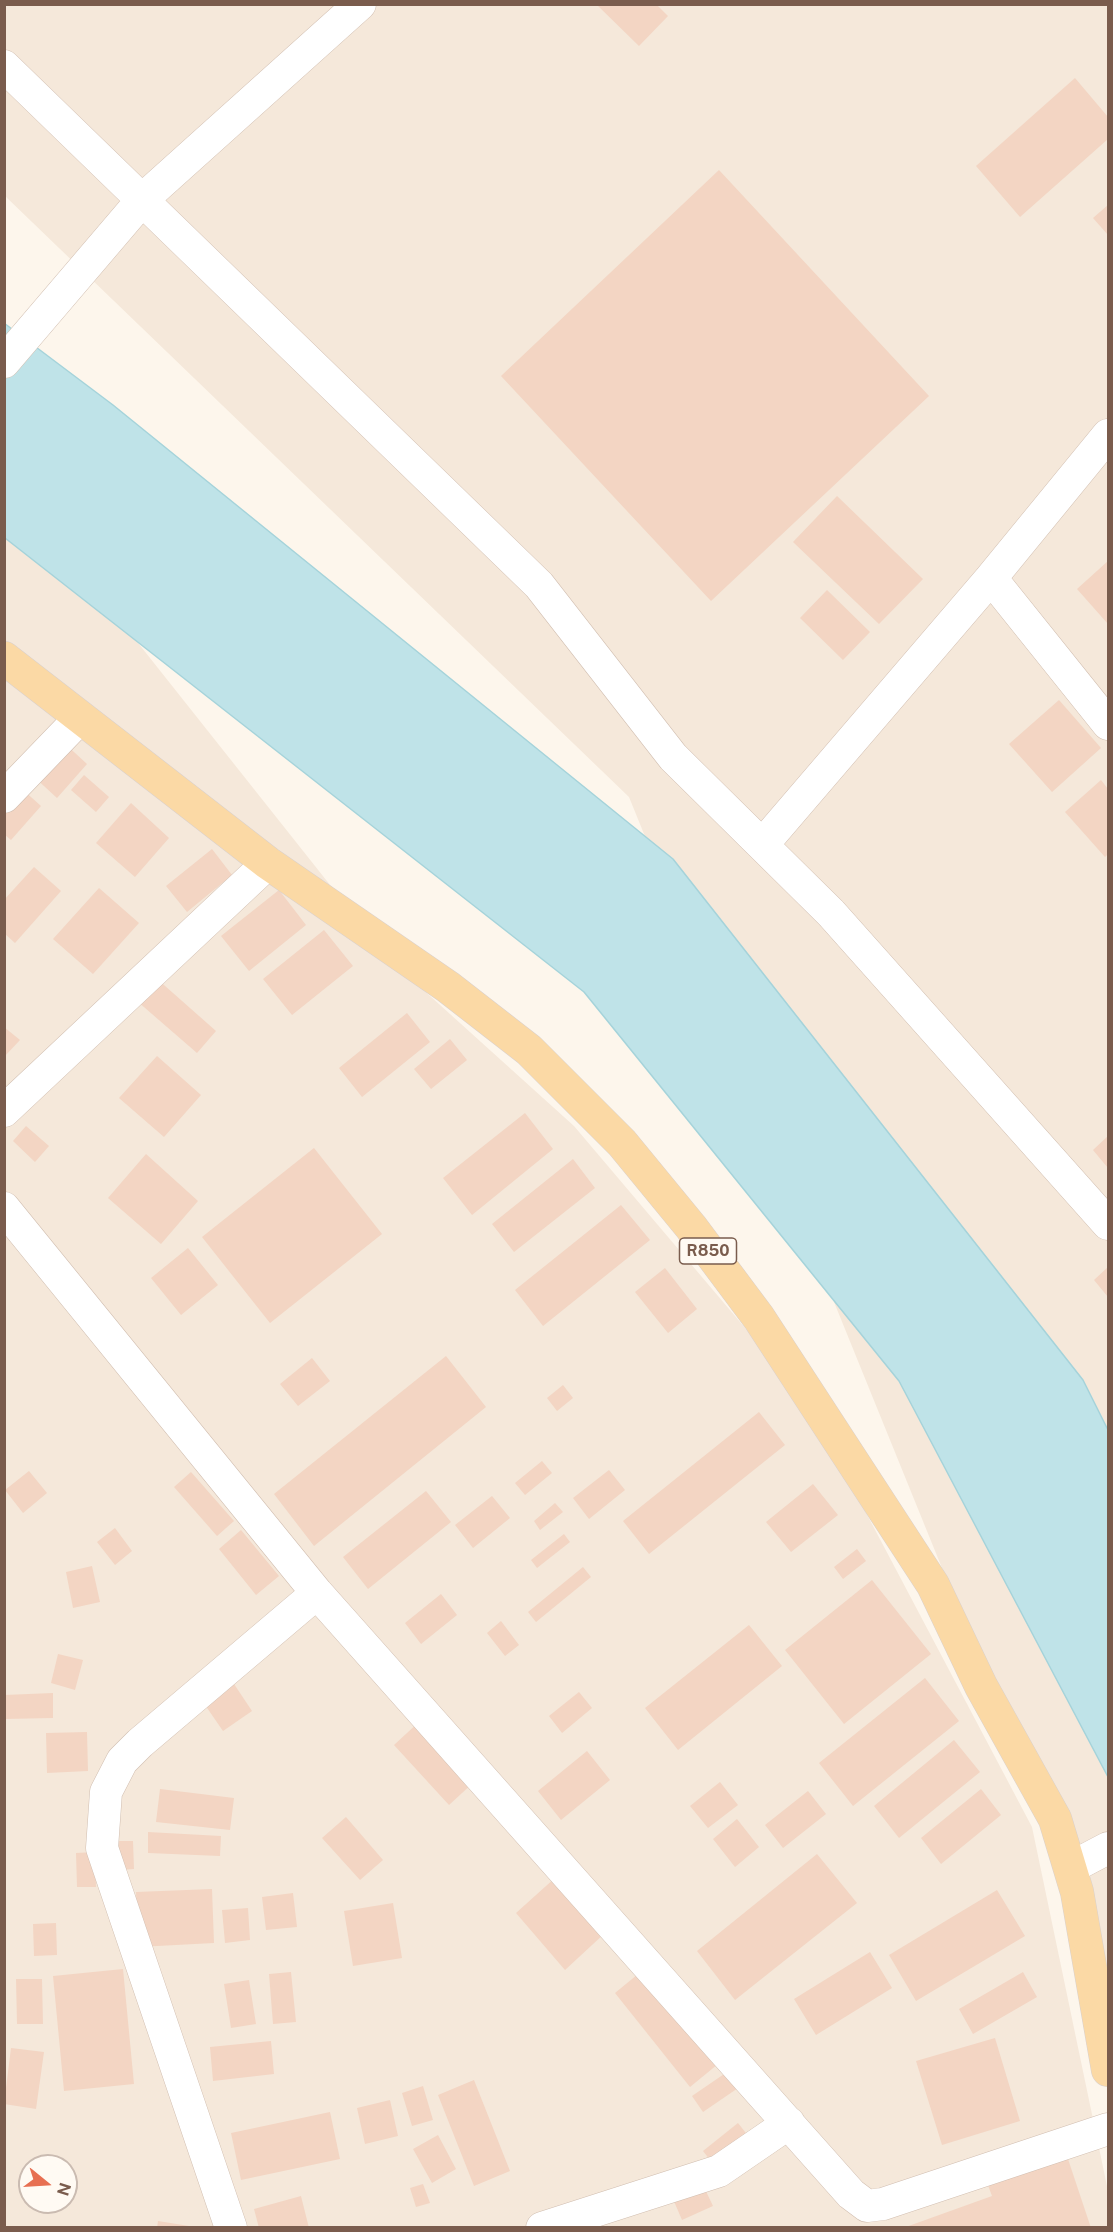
<!DOCTYPE html>
<style>
body{margin:0}
#map{position:relative;width:1113px;height:2232px;overflow:hidden;background:#fdf6ec;font-family:"Public Sans",sans-serif}
canvas{display:block}
.frame{position:absolute;inset:0;border:6px solid #7a5c4d;pointer-events:none}
.north{position:absolute;left:18px;top:2154px;width:60px;height:60px;box-sizing:border-box;background:#fffaf3;border:2px solid #cabbb1;border-radius:50%;rotate:108deg;font-size:16px;font-weight:700;line-height:24px;text-align:center;color:#7a5c4d}
.north::after{content:'';display:block;margin:auto;width:21px;height:27px;background:#e76f51;clip-path:polygon(50% 0,100% 100%,50% 72%,0 100%)}
</style>
<div id="map">
<canvas width="1113" height="2232"></canvas>
<div class="frame"></div>
<div class="north">N</div>
</div>
<script>
const ctx = document.querySelector('canvas').getContext('2d');
ctx.lineJoin = 'round';
function paint(path, color) {
  ctx.fillStyle = color;
  ctx.fill(path, 'evenodd');
}
function shape(rows) {
  const path = new Path2D();
  for (const r of rows) {
    path.moveTo(r[0], r[1]);
    for (let i = 2; i < r.length; i += 2) path.lineTo(r[i], r[i + 1]);
  }
  return path;
}
function stroke(path, color, width, dash) {
  ctx.strokeStyle = color;
  ctx.lineWidth = width;
  ctx.lineCap = dash ? 'butt' : 'round';
  ctx.setLineDash(dash || []);
  ctx.stroke(path);
}
function label(font, color, halo, rows, align = 'center') {
  ctx.font = font + ' "Public Sans",sans-serif';
  ctx.lineWidth = 5;
  ctx.setLineDash([]);
  ctx.textBaseline = 'middle';
  ctx.strokeStyle = halo;
  ctx.fillStyle = color;
  for (const [text, x, y, turn = 0] of rows) {
    ctx.save();
    ctx.translate(x, y);
    ctx.rotate((+turn || 0) * Math.PI / 180);
    ctx.textAlign = isNaN(turn) ? turn : align;
    if (halo) ctx.strokeText(text, 0, 0);
    ctx.fillText(text, 0, 0);
    ctx.restore();
  }
}
paint(shape([
 [4,5,1108,5,1108,1977,629,797,5,196],
 [4,474,388,958,574,1126,807,1401,1032,1827,1108,2191,1108,2227,5,2227],
 [30,2166,66,2166,66,2202,30,2202]
]), '#f5e8da');
const water = shape([
 [4,323,113,405,673,859,1083,1380,1108,1430,1108,1777,899,1381,584,992,5,538,4,323]
]);
paint(water, '#bfe3e8');
stroke(water, '#a5d3da', 1.5);
paint(shape([
 [596,4,656,4,668,16,639,46],
 [1075,78,1108,117,1108,139,1020,217,976,166],
 [719,170,929,396,711,601,501,376],
 [1108,205,1108,235,1093,218],
 [837,496,923,579,879,624,793,542],
 [1108,561,1108,624,1077,589],
 [827,590,870,632,843,660,800,618],
 [1059,700,1101,748,1052,792,1009,744],
 [62,741,87,764,57,798,32,775],
 [84,775,109,797,96,812,71,790],
 [1101,780,1108,789,1108,854,1105,857,1065,812],
 [22,789,41,806,11,840,4,834,4,809],
 [131,803,169,838,135,877,96,843],
 [212,849,232,875,187,912,166,886],
 [34,867,61,891,15,943,4,933,4,900],
 [99,888,139,923,93,974,53,939],
 [279,890,306,925,249,971,221,936],
 [324,930,353,966,292,1015,263,979],
 [156,978,216,1031,197,1053,137,1001],
 [407,1013,430,1042,362,1097,339,1068],
 [4,1027,20,1040,4,1057],
 [450,1039,467,1060,431,1089,414,1069],
 [157,1056,201,1095,164,1137,119,1098],
 [525,1113,553,1149,472,1215,443,1178],
 [26,1126,49,1146,35,1162,13,1141],
 [1108,1136,1108,1168,1093,1150],
 [314,1148,382,1234,270,1323,202,1237],
 [146,1154,198,1201,161,1244,108,1198],
 [573,1159,595,1188,514,1252,492,1224],
 [621,1205,650,1240,543,1326,515,1290],
 [188,1248,218,1285,181,1315,151,1278],
 [1108,1267,1108,1297,1094,1280],
 [665,1268,697,1309,668,1333,635,1292],
 [446,1356,486,1407,314,1546,274,1494],
 [312,1358,330,1381,298,1406,280,1384],
 [563,1385,573,1398,557,1411,547,1398],
 [759,1412,785,1445,649,1554,623,1521],
 [542,1461,552,1473,525,1495,515,1483],
 [609,1470,625,1490,589,1519,573,1498],
 [29,1471,47,1493,23,1513,5,1490],
 [191,1472,234,1521,217,1536,174,1487],
 [813,1484,838,1515,791,1552,766,1522],
 [426,1491,451,1522,368,1589,343,1557],
 [492,1496,510,1518,473,1548,455,1525],
 [555,1503,563,1512,540,1530,534,1521],
 [115,1528,132,1551,115,1565,97,1542],
 [241,1530,279,1576,256,1595,219,1549],
 [564,1534,570,1542,537,1568,531,1560],
 [857,1549,866,1561,843,1579,834,1567],
 [92,1566,100,1602,73,1608,66,1572],
 [583,1567,591,1577,536,1622,528,1612],
 [872,1580,931,1654,844,1724,785,1650],
 [441,1594,457,1615,421,1644,405,1623],
 [501,1621,519,1645,505,1656,487,1633],
 [749,1625,782,1666,678,1750,645,1708],
 [58,1654,83,1660,75,1690,51,1683],
 [925,1678,959,1721,853,1806,819,1763],
 [232,1681,252,1711,223,1731,203,1702],
 [579,1692,592,1708,562,1733,549,1716],
 [53,1693,53,1718,4,1719,4,1695],
 [420,1721,474,1782,449,1805,394,1745],
 [87,1732,88,1771,47,1773,46,1733],
 [954,1740,980,1772,899,1838,874,1806],
 [587,1751,610,1780,561,1820,538,1791],
 [720,1782,738,1805,708,1828,690,1806],
 [160,1789,234,1798,230,1830,156,1822],
 [981,1789,1001,1815,941,1864,921,1838],
 [808,1791,826,1814,783,1848,765,1825],
 [346,1817,383,1860,360,1880,322,1838],
 [737,1819,759,1847,735,1867,713,1839],
 [148,1832,221,1836,220,1856,148,1853],
 [119,1841,133,1841,134,1869,119,1870],
 [95,1852,96,1887,77,1887,76,1853],
 [817,1854,857,1903,735,2000,697,1951],
 [556,1877,605,1933,565,1970,516,1913],
 [212,1889,214,1943,138,1947,136,1892],
 [997,1890,1025,1936,916,2001,889,1955],
 [293,1893,297,1927,266,1930,262,1897],
 [393,1903,402,1958,353,1966,344,1911],
 [248,1908,250,1940,225,1943,222,1910],
 [56,1923,57,1955,34,1956,33,1924],
 [870,1952,892,1988,816,2035,794,1999],
 [123,1969,134,2084,64,2091,53,1976],
 [643,1970,718,2064,690,2087,615,1993],
 [291,1972,296,2022,273,2024,269,1974],
 [1023,1972,1037,1997,973,2034,959,2009],
 [16,1979,42,1979,43,2024,17,2024],
 [249,1980,256,2024,231,2028,224,1984],
 [995,2038,1020,2121,942,2145,916,2061],
 [271,2041,274,2074,213,2081,210,2047],
 [11,2048,44,2052,36,2109,4,2104],
 [730,2070,741,2086,703,2112,692,2096],
 [474,2080,510,2171,474,2186,438,2095],
 [423,2086,433,2120,412,2126,402,2093],
 [390,2100,398,2136,365,2144,357,2108],
 [330,2112,340,2159,241,2180,231,2133],
 [738,2123,749,2137,714,2165,703,2151],
 [438,2135,456,2169,432,2183,413,2149],
 [1065,2150,1091,2228,903,2228,992,2196,985,2177],
 [423,2184,430,2203,416,2207,410,2188],
 [703,2185,713,2206,682,2220,673,2199],
 [301,2196,309,2228,259,2228,254,2209],
 [158,2221,189,2226,189,2228,157,2228]
]), '#f3d5c3');
const minor = shape([
 [4,66,539,585,673,757,831,913,1108,1224],
 [4,362,143,199,360,4],
 [991,578,1108,724],
 [4,797,80,718],
 [763,844,991,578,1108,435],
 [4,1111,268,863],
 [4,1208,317,1593,851,2194,867,2206,883,2204,1108,2129],
 [1070,1868,1108,1848],
 [231,2228,102,1848,106,1792,122,1761,140,1743,317,1593],
 [542,2228,719,2171,789,2123]
]);
const primary = shape([
 [4,658,268,863,448,987,529,1050,622,1143,691,1227,759,1318,933,1585,981,1686,1055,1819,1077,1892,1108,2070]
]);
stroke(minor, '#d1beb0', 33);
stroke(primary, '#dad1cd', 34);
stroke(minor, '#fff', 32);
stroke(primary, '#fbd9a5', 33);
for (const [x, y, w] of [
 [708,1251,57]
]) {
  const box = new Path2D();
  box.roundRect(x - w / 2, y - 13, w, 26, 4.5);
  ctx.fillStyle = '#fffaf3';
  ctx.fill(box);
  stroke(box, '#7a5c4d', 1.5);
}
label('bold 16px', '#7a5c4d', null, [
 ["R850",708,1251]
]);
</script>
